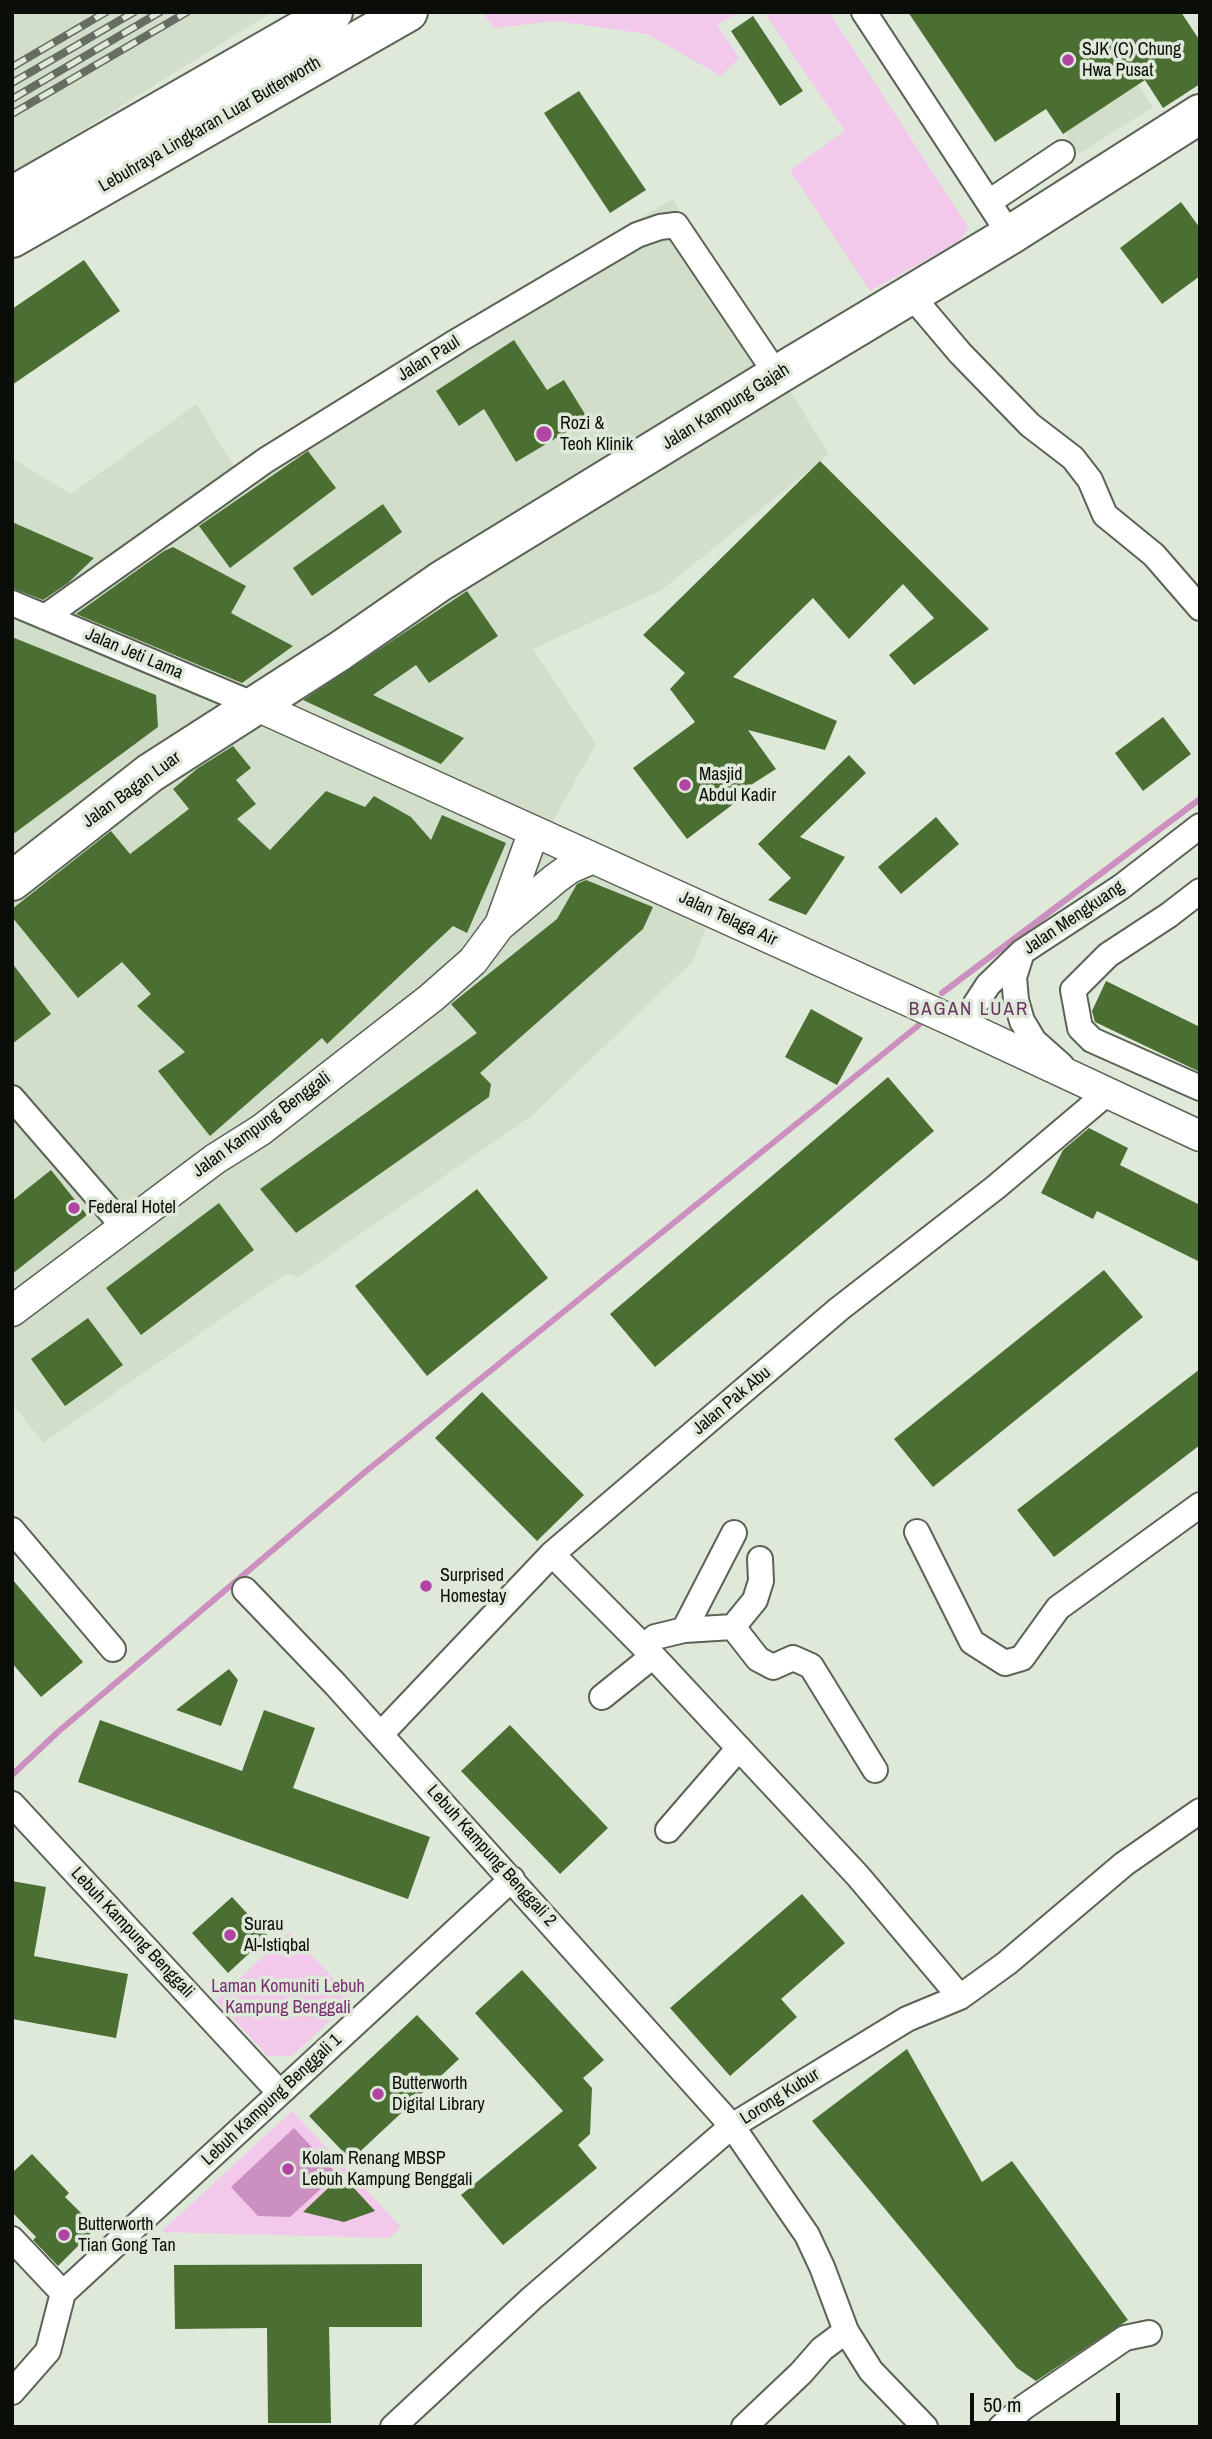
<!DOCTYPE html>
<style>
body{margin:0}
#map{position:relative;width:1212px;height:2439px;overflow:hidden;background:#dfe9da;font-family:"Archivo Narrow",sans-serif}
canvas{display:block}
.frame{position:absolute;inset:0;border:14px solid #0a0d08;pointer-events:none}
.scale{position:absolute;left:970px;top:2393px;width:150px;height:32px;box-sizing:border-box;border:4px solid #0a0d08;border-top:0;padding-left:9px;font-size:21px;line-height:24px;white-space:nowrap;color:#0a0d08;-webkit-text-stroke:5px #dfe9da;paint-order:stroke}
</style>
<div id="map">
<canvas width="1212" height="2439"></canvas>
<div class="frame"></div>
<div class="scale">50 m</div>
</div>
<script>
const ctx = document.querySelector('canvas').getContext('2d');
ctx.lineJoin = 'round';
function paint(path, color) {
  ctx.fillStyle = color;
  ctx.fill(path, 'evenodd');
}
function shape(rows) {
  const path = new Path2D();
  for (const r of rows) {
    path.moveTo(r[0], r[1]);
    for (let i = 2; i < r.length; i += 2) path.lineTo(r[i], r[i + 1]);
  }
  return path;
}
function stroke(path, color, width, dash) {
  ctx.strokeStyle = color;
  ctx.lineWidth = width;
  ctx.lineCap = dash ? 'butt' : 'round';
  ctx.setLineDash(dash || []);
  ctx.stroke(path);
}
function label(font, color, halo, rows, align = 'center') {
  ctx.font = font + ' "Archivo Narrow",sans-serif';
  ctx.lineWidth = 7;
  ctx.setLineDash([]);
  ctx.textBaseline = 'middle';
  ctx.strokeStyle = halo;
  ctx.fillStyle = color;
  for (const [text, x, y, turn = 0] of rows) {
    ctx.save();
    ctx.translate(x, y);
    ctx.rotate((+turn || 0) * Math.PI / 180);
    ctx.textAlign = isNaN(turn) ? turn : align;
    if (halo) ctx.strokeText(text, 0, 0);
    ctx.fillText(text, 0, 0);
    ctx.restore();
  }
}
paint(shape([
 [12,12,272,12,12,174],
 [983,12,1089,12,1153,107,1079,154],
 [672,199,829,454,662,590,533,649,596,744,539,846,708,922,693,961,533,1115,298,1277,287,1273,43,1443,12,1403,12,458,71,494,196,404,235,468,299,425]
]), '#d1dfca');
paint(shape([
 [739,12,717,25,739,58,721,76,647,34,556,21,494,28,483,13],
 [764,12,829,12,968,227,960,241,870,291,790,170,845,131],
 [289,1932,353,1999,292,2056,268,2056,216,2001],
 [292,2111,401,2227,389,2238,161,2232]
]), '#f2c9ea');
paint(shape([
 [294,2128,337,2174,290,2217,258,2216,231,2187]
]), '#cb8fc0');
stroke(shape([
 [942,993,1200,799],
 [12,1775,59,1731,365,1472,919,1025]
]), '#cb8fc0', 6);
paint(shape([
 [908,12,1181,12,1200,41,1200,84,1163,108,1145,80,1063,134,1046,109,995,142],
 [753,16,803,91,780,106,731,31],
 [579,91,646,190,610,213,544,113],
 [1181,202,1200,228,1200,276,1162,304,1120,248],
 [84,260,120,311,12,385,12,309],
 [514,340,547,390,564,380,588,419,516,462,484,409,459,426,436,391],
 [308,451,336,488,230,568,199,526],
 [820,461,989,629,914,685,889,655,934,618,903,584,849,639,813,598,733,677,837,721,825,750,748,730,776,769,732,797,736,802,687,839,633,768,695,722,670,689,685,673,643,635],
 [383,504,402,532,312,596,293,568],
 [12,522,94,558,68,583,43,600,12,588],
 [173,547,246,586,231,613,293,646,242,683,76,614,164,551],
 [467,591,498,636,429,683,416,665,373,695,464,738,441,764,303,700],
 [12,637,156,695,158,727,12,835],
 [1163,717,1191,754,1143,791,1115,753],
 [233,746,251,768,236,780,256,804,237,819,270,850,326,791,365,807,374,796,411,817,431,840,442,815,506,843,467,933,453,926,327,1044,322,1038,210,1136,158,1071,185,1052,137,1006,151,994,122,962,78,998,12,917,12,909,111,831,130,854,189,809,173,789,198,768],
 [849,755,866,773,800,837,845,857,806,915,768,900,791,878,758,844],
 [936,817,959,844,901,894,878,867],
 [586,880,653,907,643,929,480,1073,491,1084,489,1097,296,1233,260,1189,477,1033,451,1004,557,919,577,884],
 [12,963,51,1014,12,1044],
 [1106,981,1200,1027,1200,1072,1095,1022,1092,1011],
 [811,1009,863,1038,837,1085,785,1057],
 [888,1077,934,1131,655,1367,610,1314],
 [1089,1128,1128,1148,1120,1165,1200,1205,1200,1262,1097,1211,1093,1219,1041,1193,1063,1150],
 [51,1170,87,1215,12,1274,12,1201],
 [477,1189,548,1278,427,1376,355,1286],
 [219,1203,254,1250,141,1335,106,1288],
 [1104,1270,1143,1317,933,1487,894,1439],
 [88,1318,123,1365,65,1406,31,1359],
 [1200,1369,1200,1445,1054,1557,1017,1510],
 [482,1392,584,1495,537,1541,435,1438],
 [12,1579,83,1662,41,1697,12,1663],
 [229,1669,238,1680,221,1726,176,1710],
 [264,1710,315,1728,293,1788,430,1837,408,1899,78,1782,100,1720,242,1771],
 [510,1725,608,1828,560,1874,461,1771],
 [12,1881,46,1887,34,1956,128,1974,116,2038,12,2019],
 [802,1894,845,1943,781,1999,797,2017,730,2076,670,2008],
 [232,1897,268,1936,228,1973,192,1933],
 [522,1970,604,2060,583,2078,592,2088,590,2134,578,2145,597,2168,503,2245,461,2195,563,2111,475,2013],
 [417,2015,459,2059,351,2160,309,2116],
 [907,2049,982,2182,1012,2161,1128,2320,1036,2381,1017,2368,812,2121],
 [32,2154,69,2193,65,2197,96,2228,58,2266,33,2240,36,2237,12,2212,12,2173],
 [342,2175,375,2211,344,2222,303,2212],
 [422,2264,422,2327,329,2327,331,2423,268,2423,267,2328,175,2329,174,2265]
]), '#4b6f33');
const minor = shape([
 [864,12,1010,235],
 [989,202,1062,153],
 [910,294,960,353,1030,425,1073,458,1090,480,1105,515,1154,555,1200,608],
 [12,603,255,705],
 [45,617,266,460,459,340,637,235,660,227,676,225,777,375],
 [1200,891,1169,915,1108,955,1073,990,1080,1028,1092,1040,1200,1088],
 [1022,952,1014,977,1016,1000,1022,1021,1034,1041,1061,1065],
 [962,1025,988,985,1022,952,1121,887,1200,826],
 [12,1098,123,1226],
 [12,1530,113,1649],
 [917,1532,972,1642,1005,1663,1022,1658,1058,1608,1200,1505],
 [552,1554,653,1656,858,1876,960,1997],
 [245,1590,336,1685,732,2126,807,2235,822,2267,846,2331,871,2371,925,2427],
 [733,1627,755,1600,761,1581,760,1559],
 [684,1630,734,1533],
 [644,1647,655,1637,684,1630,733,1627,758,1659,773,1667,793,1658,811,1666,875,1770],
 [602,1697,653,1656],
 [381,1734,552,1554,839,1309,996,1187,1106,1094,1092,1085],
 [12,1804,280,2093],
 [668,1830,739,1748],
 [12,2239,63,2293],
 [63,2293,512,1879],
 [12,2392,48,2351,63,2293],
 [393,2427,532,2298,732,2126,907,2019,960,1997,1007,1963,1124,1864,1200,1811],
 [744,2427,801,2373,822,2349,846,2331],
 [1001,2427,1024,2407,1125,2338,1149,2333]
]);
const tertiary = shape([
 [255,705,962,1025,1200,1136],
 [501,922,534,831],
 [12,1311,215,1159,261,1130,431,998,473,961,499,926,555,879,570,868,593,858]
]);
const primary = shape([
 [12,881,150,773,340,651,441,581,777,375,1010,235,1200,114]
]);
const motorway = shape([
 [12,196,333,12],
 [12,238,408,12]
]);
stroke(minor, '#5b6356', 28);
stroke(tertiary, '#5b6356', 33);
stroke(primary, '#5b6356', 42);
stroke(motorway, '#5b6356', 42);
stroke(minor, '#fff', 24);
stroke(tertiary, '#fff', 30);
stroke(primary, '#fff', 38);
stroke(motorway, '#fff', 38);
const rail = shape([
 [12,67,106,12],
 [12,83,134,12],
 [12,99,160,12],
 [12,114,187,12]
]);
stroke(rail, '#676d63', 8);
stroke(rail, '#dfe9da', 5, [16]);
for (const [x, y, r, color] of [
 [1068,60,7,"#b245a4"],
 [544,434,9,"#b245a4"],
 [685,785,7,"#b245a4"],
 [74,1208,7,"#b245a4"],
 [426,1586,7,"#b245a4"],
 [230,1935,7,"#b245a4"],
 [378,2094,7,"#b245a4"],
 [288,2169,7,"#b245a4"],
 [64,2235,7,"#b245a4"]
]) {
  const dot = new Path2D();
  dot.arc(x, y, r, 0, 2 * Math.PI);
  ctx.fillStyle = color;
  ctx.fill(dot);
  stroke(dot, '#dfe9da', 2.5);
}
label('18px', '#0a0d08', '#dfe9da', [
 ["SJK (C) Chung",1082,50],
 ["Hwa Pusat",1082,71],
 ["Rozi &",560,424],
 ["Teoh Klinik",560,445],
 ["Masjid",699,775],
 ["Abdul Kadir",699,796],
 ["Federal Hotel",88,1208],
 ["Surprised",440,1576],
 ["Homestay",440,1597],
 ["Surau",244,1925],
 ["Al-Istiqbal",244,1946],
 ["Butterworth",392,2084],
 ["Digital Library",392,2105],
 ["Kolam Renang MBSP",302,2159],
 ["Lebuh Kampung Benggali",302,2180],
 ["Butterworth",78,2225],
 ["Tian Gong Tan",78,2246]
], 'left');
label('18px', '#0a0d08', '#dfe9da', [
 ["Lebuhraya Lingkaran Luar Butterworth",210,125,-30],
 ["Jalan Paul",429,359,-32],
 ["Jalan Kampung Gajah",726,407,-32],
 ["Jalan Jeti Lama",134,654,23],
 ["Jalan Bagan Luar",132,790,-36],
 ["Jalan Mengkuang",1074,918,-34],
 ["Jalan Telaga Air",728,919,25],
 ["Jalan Kampung Benggali",262,1125,-36],
 ["Jalan Pak Abu",732,1401,-40],
 ["Lebuh Kampung Benggali 2",491,1856,48],
 ["Lebuh Kampung Benggali",132,1933,47],
 ["Lorong Kubur",780,2097,-32],
 ["Lebuh Kampung Benggali 1",272,2100,-43]
]);
label('18px', '#772f6d', '#dfe9da', [
 ["Laman Komuniti Lebuh",288,1987],
 ["Kampung Benggali",288,2008]
]);
ctx.letterSpacing = '2px';
label('19px', '#6b3462', '#dfe9da', [
 ["BAGAN LUAR",969,1010]
]);
ctx.letterSpacing = '0px';
</script>
